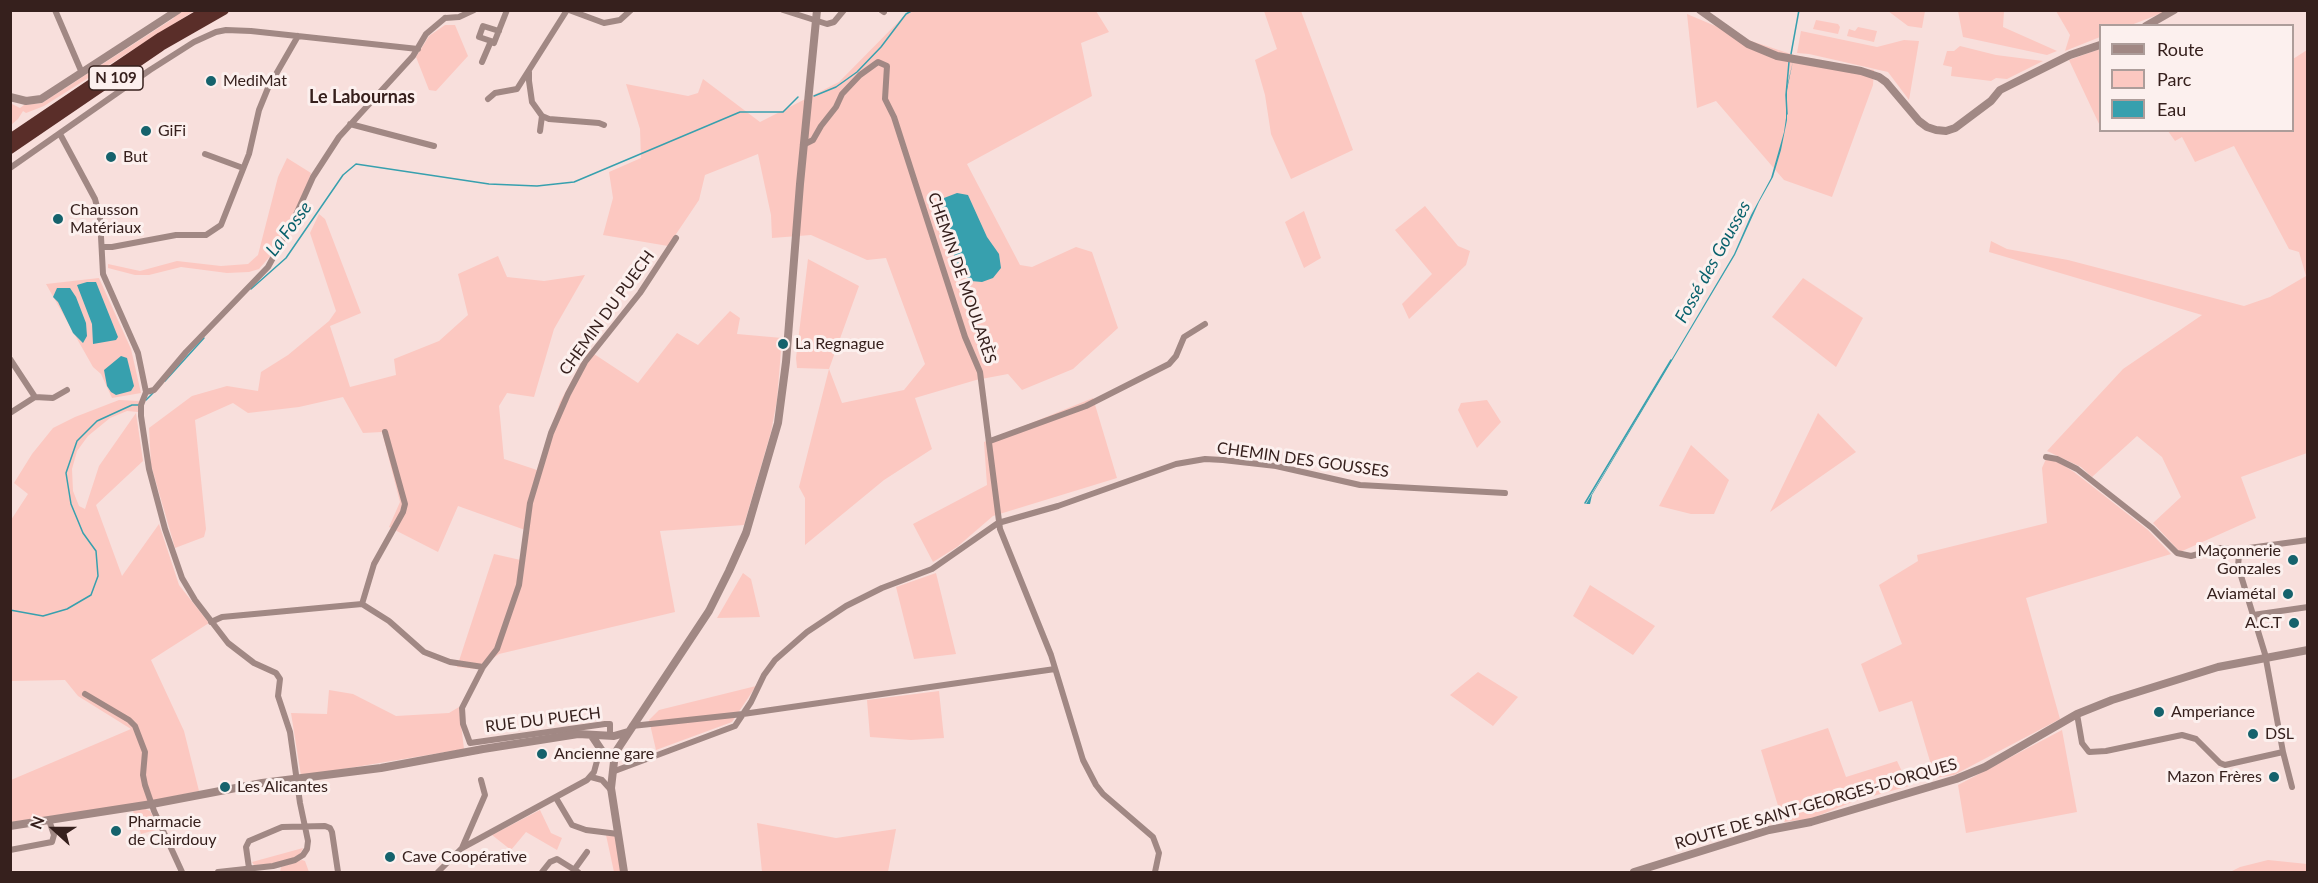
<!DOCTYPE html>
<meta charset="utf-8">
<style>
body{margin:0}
#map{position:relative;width:2318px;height:883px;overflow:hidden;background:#f8dfdc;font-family:Lato,sans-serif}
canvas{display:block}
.frame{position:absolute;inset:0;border:12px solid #36201d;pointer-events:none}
.legend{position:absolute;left:2099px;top:24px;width:195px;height:108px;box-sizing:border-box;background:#fcf0ee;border:2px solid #ad9d9a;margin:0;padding:8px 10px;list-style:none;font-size:18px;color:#36201d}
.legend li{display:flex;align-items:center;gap:12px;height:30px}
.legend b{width:30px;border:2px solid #ad9d9a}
.north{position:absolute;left:24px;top:799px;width:60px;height:60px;-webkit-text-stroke:4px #fcf0ee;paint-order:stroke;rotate:291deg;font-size:16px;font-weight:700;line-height:24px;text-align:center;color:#36201d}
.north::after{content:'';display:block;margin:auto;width:21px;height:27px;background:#36201d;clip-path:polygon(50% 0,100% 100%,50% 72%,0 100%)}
</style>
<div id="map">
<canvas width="2318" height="883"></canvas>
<div class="frame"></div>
<ul class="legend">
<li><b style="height:8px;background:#a18884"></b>Route</li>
<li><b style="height:16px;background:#fcc8c1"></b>Parc</li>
<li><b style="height:16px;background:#37a0ae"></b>Eau</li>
</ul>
<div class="north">N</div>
</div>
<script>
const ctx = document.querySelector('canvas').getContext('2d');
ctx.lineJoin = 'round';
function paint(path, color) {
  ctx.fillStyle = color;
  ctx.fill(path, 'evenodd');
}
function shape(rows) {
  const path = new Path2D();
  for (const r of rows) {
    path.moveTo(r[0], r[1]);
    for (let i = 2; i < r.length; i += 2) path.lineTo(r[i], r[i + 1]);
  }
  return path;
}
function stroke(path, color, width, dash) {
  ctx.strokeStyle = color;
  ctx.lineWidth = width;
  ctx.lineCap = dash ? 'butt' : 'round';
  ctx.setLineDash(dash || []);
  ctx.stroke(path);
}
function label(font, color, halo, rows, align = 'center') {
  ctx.font = font + ' Lato,sans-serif';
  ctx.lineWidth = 6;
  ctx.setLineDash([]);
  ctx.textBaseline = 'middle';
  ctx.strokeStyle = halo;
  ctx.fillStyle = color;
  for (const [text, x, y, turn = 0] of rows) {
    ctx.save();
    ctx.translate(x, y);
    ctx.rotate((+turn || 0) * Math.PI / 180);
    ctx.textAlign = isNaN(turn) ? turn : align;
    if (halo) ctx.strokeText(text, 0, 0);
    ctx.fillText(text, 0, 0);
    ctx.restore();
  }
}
paint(shape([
 [2164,10,2165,12,2131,25,2100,26,2100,37,2065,51,2070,35,2056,11],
 [182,11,194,11,44,106,26,113,23,111,18,119,11,125,10,103,20,108,24,105,42,103,174,18,174,16],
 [909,11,1096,11,1109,32,1081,43,1092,96,967,164,1020,265,1032,267,1076,247,1092,252,1118,328,1073,369,1022,390,1008,374,976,380,915,398,932,449,884,480,805,545,805,498,799,487,829,369,797,368,796,358,808,259,859,286,829,369,842,403,904,390,925,364,886,258,867,260,811,235,772,238,771,215,758,154,705,175,699,200,668,246,603,235,613,198,609,172,641,158,640,129,626,84,688,96,698,93,703,79,760,122,839,82],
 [1264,11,1301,11,1353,150,1291,179,1271,134,1265,95,1255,60,1277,49],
 [1888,11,1925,11,1922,28,1908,26],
 [1958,11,2004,11,2003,27,2057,51,2047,55,1963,37],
 [1687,14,1751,41,1794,55,1874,70,1873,85,1832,197,1784,180,1716,101,1697,108],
 [1816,20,1838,24,1840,27,1838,34,1813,29],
 [445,25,455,25,468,56,436,91,429,90,416,57,429,36],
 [1858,27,1877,31,1874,42,1847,36,1849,29,1855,31],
 [1801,31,1877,47,1904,40,1919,41,1909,100,1888,72,1809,54,1797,53],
 [1960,46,1996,55,2043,61,2007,79,1996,78,1991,81,1951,76,1952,67,1943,65,1947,51,1954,51],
 [2100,49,2100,126,2069,60],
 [2307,50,2307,453,2241,477,2256,518,2180,552,2153,523,2181,497,2162,457,2137,436,2092,477,2081,467,2047,451,2123,369,2202,315,1989,252,1991,241,2007,249,2068,260,2244,306,2270,297,2306,276,2299,252,2289,249,2234,146,2195,162,2182,137,2175,141,2168,131,2292,130,2293,59],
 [287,158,311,173,305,191,272,254,259,269,249,272,227,273,181,267,149,275,135,275,108,268,108,264,140,271,177,261,221,266,248,264,258,255,278,177],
 [1425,206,1458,246,1470,251,1466,265,1409,319,1402,304,1432,274,1395,230],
 [1304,211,1321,258,1304,268,1285,222],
 [319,214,325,219,361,313,330,326,350,387,396,375,394,359,439,341,468,315,458,274,498,256,507,277,544,281,585,275,554,329,534,397,507,393,499,406,504,459,537,470,560,402,588,350,638,383,677,333,698,345,730,311,740,318,737,334,782,338,777,400,771,432,744,525,660,531,675,612,499,654,478,669,457,667,494,554,525,561,528,531,458,506,438,552,389,527,400,502,382,432,363,433,343,397,299,407,248,413,233,403,195,420,206,529,204,537,175,548,151,465,149,428,192,396,227,386,258,391,261,372,288,355,329,321,336,311,310,233],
 [99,278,131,349,141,393,112,398,101,374,93,367,46,284],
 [1803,278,1863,318,1836,367,1772,317],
 [1093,398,1117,478,993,516,957,547,933,562,913,524,987,485,984,442],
 [119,400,139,401,138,412,127,411,110,418,88,436,77,451,72,469,73,491,79,506,85,509,99,466,136,413,143,461,96,505,122,576,159,524,179,585,209,623,151,660,184,731,199,791,145,802,11,822,11,780,131,729,78,696,65,680,11,681,11,520,28,494,14,483,32,454,53,428,75,417],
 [1487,400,1501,422,1477,448,1458,410,1461,403],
 [1818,413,1856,452,1770,512],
 [1691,445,1729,480,1714,514,1691,514,1659,506],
 [2046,459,2058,462,2074,472,2148,530,2171,554,2026,598,2060,719,1954,775,1935,778,1912,701,1879,712,1861,664,1902,644,1879,585,1918,561,1917,555,2047,523,2042,468],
 [743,573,751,579,760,617,717,618],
 [936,573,956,654,914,659,896,587],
 [1590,585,1655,626,1633,655,1573,616],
 [1478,672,1518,697,1493,726,1450,695],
 [756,686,732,722,656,750,649,720,659,710],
 [329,690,353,694,396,716,449,713,459,707,464,749,301,776,291,713,327,714],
 [939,691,944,738,911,740,870,737,867,700],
 [1828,728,1846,777,1897,761,1909,786,1855,801,1810,819,1783,822,1761,750],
 [2062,730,2077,812,1966,833,1958,785],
 [145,809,150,811,159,829,141,834,133,811],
 [540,810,551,833,562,838,557,850,526,832,511,850,492,835],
 [757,823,836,838,896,829,888,872,762,872],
 [606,835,616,836,622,872,614,872],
 [303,848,300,854,294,858,270,864,254,865,252,862],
 [302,860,305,861,309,872,280,872,281,867],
 [2268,860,2307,864,2307,872,2230,872,2240,867]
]), '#fcc8c1');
paint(shape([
 [1793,61,1787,90,1787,120,1781,150,1773,177,1759,202,1735,255,1592,495,1590,504,1586,504,1734,254,1751,215,1771,178,1784,132,1786,118,1786,91],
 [957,193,968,195,987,237,999,254,1001,268,993,278,982,282,971,281,958,270,956,260,940,225,939,209,944,198],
 [87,282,96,282,118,337,116,340,93,344,92,324,77,285],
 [57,288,70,288,76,297,86,323,87,336,83,343,73,333,58,302,53,297],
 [121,356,127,358,134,386,131,391,116,395,111,392,107,386,104,370]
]), '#37a0ae');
stroke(shape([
 [1791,54,1799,10],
 [814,96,836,87,857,72,881,47,906,14,913,10],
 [1787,114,1786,95,1789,62],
 [251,289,286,258,343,175,356,164,489,184,537,186,574,182,740,112,783,112,798,97],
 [165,381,204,338],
 [146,400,153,393],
 [1585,503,1671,360],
 [10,610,43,616,67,609,91,595,98,576,96,551,83,533,71,504,66,473,77,441,97,421,132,405,140,405]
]), '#37a0ae', 1.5);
stroke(shape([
 [55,10,82,73],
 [569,10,604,23,620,20,631,10],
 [783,10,827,24,834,22,844,10],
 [881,10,884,12],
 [445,18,459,17,474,10],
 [491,41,479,37,483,26,499,31],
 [482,62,491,41,494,43,507,10],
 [529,72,529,81,532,102,542,116,549,119,599,123,604,125],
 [488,99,495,93,517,89,567,10],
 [350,124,434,146],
 [540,131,542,116],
 [60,134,95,199,100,218,103,274,138,353,146,392,141,405,141,416,149,469,165,529,182,578,195,600,228,643,254,663,276,673,280,679,278,696,290,732,300,803,308,841,307,849,303,855,295,860,273,866,218,872],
 [803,145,813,140,821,126,836,107,842,94,860,75,878,62,887,66,885,99,894,117,965,337,980,372,1000,529,1051,655,1083,760,1096,785,1103,794,1153,837,1159,853,1155,872],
 [205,154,243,168],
 [10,168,150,70,194,42,216,32,226,30,251,31,418,49],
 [102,247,112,247,176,235,206,235,221,225,249,154,259,110,268,88,298,36],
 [10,359,35,397],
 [146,392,154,390,186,352,268,267,294,219,313,177,339,137,413,56,426,34,445,18],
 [10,413,35,397,53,398,67,390],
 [990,441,1086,406,1169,364,1176,356,1184,337,1205,324],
 [2046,457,2057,459,2077,469,2152,528,2177,553,2191,556,2221,548,2229,549,2239,555],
 [2239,555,2238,566,2265,654,2283,752,2292,787],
 [2239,555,2249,548,2308,540],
 [362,604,374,564,403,512,405,504,385,432],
 [2253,615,2308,607],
 [211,622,222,617,362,604,389,621,424,652,450,662,483,667],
 [85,694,129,720,135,726,145,752,143,775,145,785,154,811,182,872],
 [2077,714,2082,743,2089,752,2106,751,2182,735,2196,739,2220,763,2225,765,2283,752],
 [632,726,743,714,1055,669],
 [610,735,610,724,605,724,470,743,463,724,462,708,483,667,497,649,519,585,530,503,551,433,568,394,585,362,640,293,676,238],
 [612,772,735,726,751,702,764,675,775,660,807,632,846,606,882,588,932,569,998,523,1058,506,1176,464,1205,459,1223,460,1276,466,1360,485,1505,493],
 [591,777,602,780,611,790],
 [556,798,572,825,586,830,618,834],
 [462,848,485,795,481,780],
 [10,850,52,842,54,835,49,820],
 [249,868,246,847,249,841,282,827,325,826,330,828,332,832,338,872],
 [574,870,587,852],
 [438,872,462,848,587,780,594,772,600,750],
 [542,872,550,862,557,859,578,872]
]), '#a18884', 6);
stroke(shape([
 [1700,10,1748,44,1777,56,1861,71,1879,77,1886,82,1919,121,1927,127,1936,130,1946,131,1955,128,1991,101,2000,90,2070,55,2100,45],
 [2146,26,2174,10],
 [10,97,26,101,41,99,178,10],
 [592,736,604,754,609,755,615,753],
 [10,826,152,804,262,783,381,768,483,749,578,734,614,736,628,732],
 [624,872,611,788,615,753,709,611,729,571,746,533,778,423,786,362,800,184,817,10],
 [1634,872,1769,830,1811,822,1956,779,1985,767,2077,714,2112,700,2218,667,2308,650]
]), '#a18884', 8);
stroke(shape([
 [10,139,161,37,207,10],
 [10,149,161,46,224,10]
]), '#5a2e29', 10);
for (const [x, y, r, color] of [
 [211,81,6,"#15626c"],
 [146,131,6,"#15626c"],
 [111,157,6,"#15626c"],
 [58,219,6,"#15626c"],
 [783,344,6,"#15626c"],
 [2293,560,6,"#15626c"],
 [2288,594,6,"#15626c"],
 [2294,623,6,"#15626c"],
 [2159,712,6,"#15626c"],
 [2253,734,6,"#15626c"],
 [542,754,6,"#15626c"],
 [2274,777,6,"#15626c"],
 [225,787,6,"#15626c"],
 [116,831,6,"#15626c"],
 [390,857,6,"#15626c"]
]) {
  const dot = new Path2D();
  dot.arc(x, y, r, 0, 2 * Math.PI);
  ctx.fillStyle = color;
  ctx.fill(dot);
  stroke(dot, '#fcf0ee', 2);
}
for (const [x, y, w] of [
 [116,78,54]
]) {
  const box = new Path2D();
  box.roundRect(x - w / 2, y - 12, w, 24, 4.5);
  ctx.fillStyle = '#fcf0ee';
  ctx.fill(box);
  stroke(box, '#36201d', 1.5);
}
label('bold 15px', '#36201d', null, [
 ["N 109",116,78]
]);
label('16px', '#36201d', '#fcf0ee', [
 ["MediMat",223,81],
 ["GiFi",158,131],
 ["But",123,157],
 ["Chausson",70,210],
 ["Matériaux",70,228],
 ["La Regnague",795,344],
 ["Maçonnerie",2281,551,"right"],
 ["Gonzales",2281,569,"right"],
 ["Aviamétal",2276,594,"right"],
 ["A.C.T",2282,623,"right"],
 ["Amperiance",2171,712],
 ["DSL",2265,734],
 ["Ancienne gare",554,754],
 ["Mazon Frères",2262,777,"right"],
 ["Les Alicantes",237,787],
 ["Pharmacie",128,822],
 ["de Clairdouy",128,840],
 ["Cave Coopérative",402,857]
], 'left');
label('16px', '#36201d', '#fcf0ee', [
 ["CHEMIN DE MOULARÈS",962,278,71],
 ["CHEMIN DU PUECH",607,313,-54],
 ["CHEMIN DES GOUSSES",1303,460,8],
 ["RUE DU PUECH",543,720,-7],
 ["ROUTE DE SAINT-GEORGES-D'ORQUES",1816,804,-16]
]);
label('bold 18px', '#36201d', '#fcf0ee', [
 ["Le Labournas",362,97]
]);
label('italic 18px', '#09616c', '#fcf0ee', [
 ["La Fosse",289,229,-53],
 ["Fossé des Gousses",1713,262,-61]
]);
</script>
